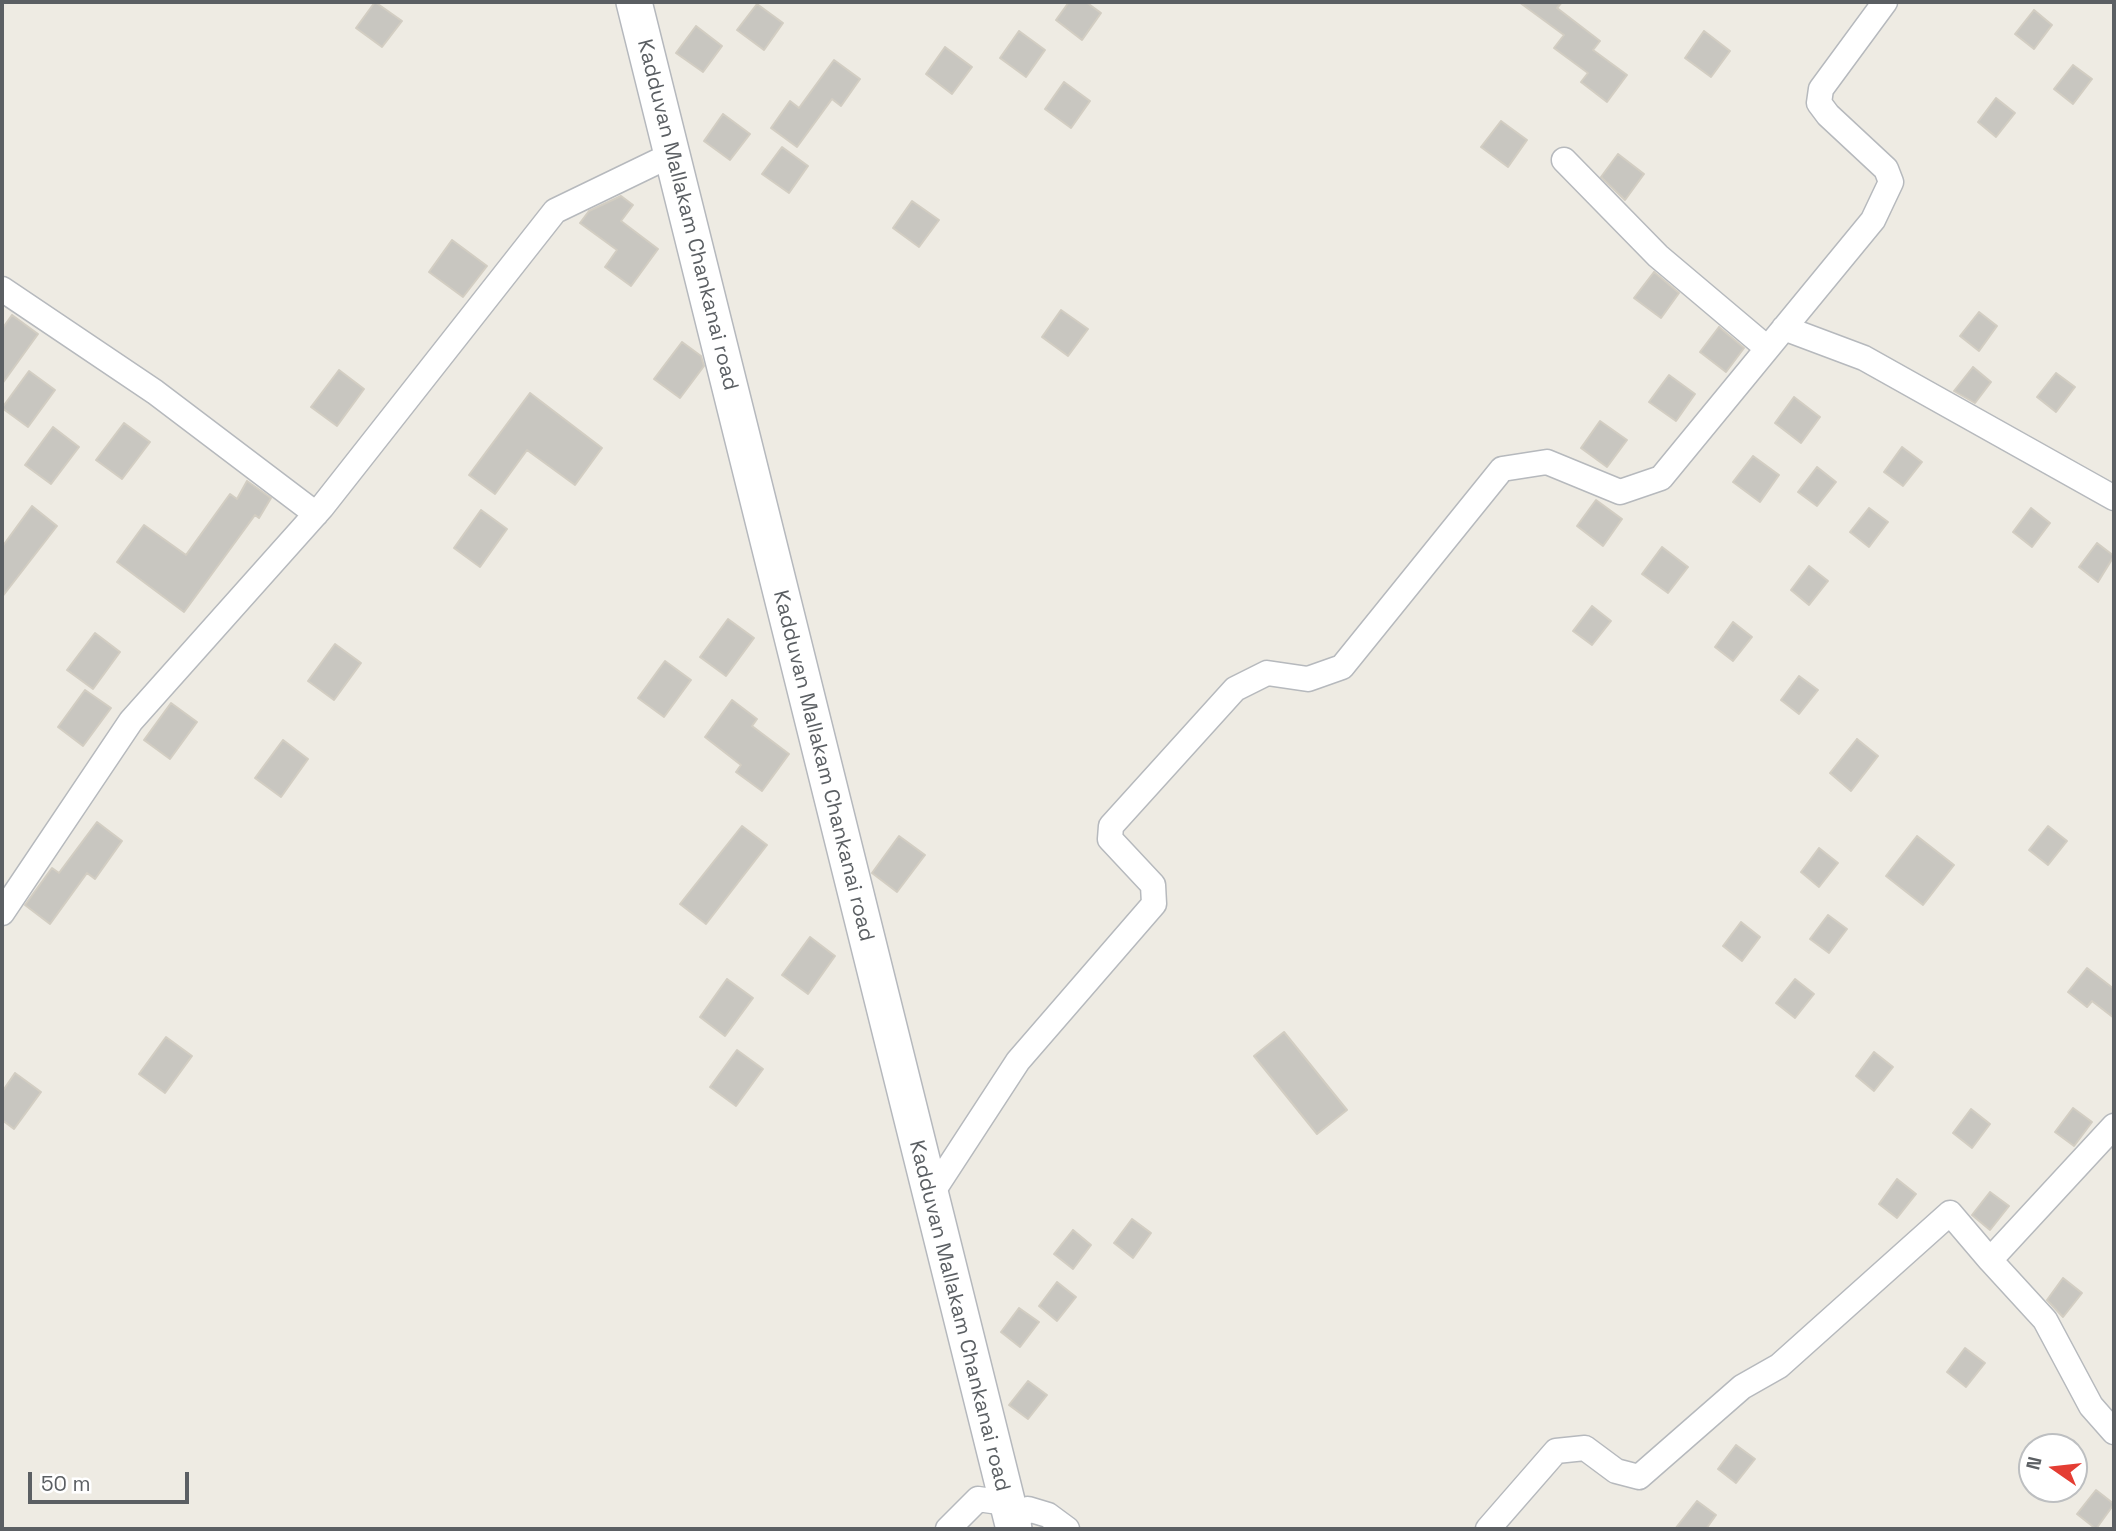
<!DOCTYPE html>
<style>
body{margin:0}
#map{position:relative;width:2116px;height:1531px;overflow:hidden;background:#eeebe3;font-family:"Space Grotesk",sans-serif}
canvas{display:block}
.frame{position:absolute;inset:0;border:4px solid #5b5f63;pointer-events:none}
.north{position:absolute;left:2018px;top:1433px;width:70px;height:70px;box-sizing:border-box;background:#fff;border:2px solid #bdbfc1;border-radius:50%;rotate:284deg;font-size:19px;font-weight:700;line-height:28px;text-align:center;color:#5b5f63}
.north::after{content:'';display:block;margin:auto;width:24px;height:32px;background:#e43d33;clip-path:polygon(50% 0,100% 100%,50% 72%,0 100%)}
.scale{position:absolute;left:28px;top:1472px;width:161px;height:32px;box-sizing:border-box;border:4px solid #5b5f63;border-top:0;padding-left:9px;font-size:21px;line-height:24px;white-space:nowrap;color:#5b5f63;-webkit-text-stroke:5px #fff;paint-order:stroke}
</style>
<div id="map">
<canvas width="2116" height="1531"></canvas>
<div class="frame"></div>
<div class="north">N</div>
<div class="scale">50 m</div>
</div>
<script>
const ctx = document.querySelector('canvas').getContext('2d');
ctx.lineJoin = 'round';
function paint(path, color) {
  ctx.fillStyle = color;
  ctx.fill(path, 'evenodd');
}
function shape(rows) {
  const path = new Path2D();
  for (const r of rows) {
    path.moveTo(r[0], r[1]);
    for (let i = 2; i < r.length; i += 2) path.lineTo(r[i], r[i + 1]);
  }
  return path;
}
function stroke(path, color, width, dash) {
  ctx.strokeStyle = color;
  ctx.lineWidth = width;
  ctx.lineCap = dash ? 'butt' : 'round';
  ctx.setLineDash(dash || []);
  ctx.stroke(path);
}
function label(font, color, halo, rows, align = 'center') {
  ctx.font = font + ' "Space Grotesk",sans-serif';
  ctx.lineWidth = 5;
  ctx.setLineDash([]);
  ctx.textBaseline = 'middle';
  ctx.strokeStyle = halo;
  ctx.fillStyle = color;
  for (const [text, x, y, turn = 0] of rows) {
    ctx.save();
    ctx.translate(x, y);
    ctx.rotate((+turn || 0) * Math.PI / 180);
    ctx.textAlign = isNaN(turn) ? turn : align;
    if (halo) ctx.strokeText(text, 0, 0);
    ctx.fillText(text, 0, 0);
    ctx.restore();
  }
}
const building = shape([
 [375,2,402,21,382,47,356,28,375,2],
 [1069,2,1086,2,1101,13,1082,40,1056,20,1069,2],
 [1519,2,1562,2,1557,8,1600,41,1593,50,1627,75,1607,102,1581,82,1588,73,1554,48,1564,35,1519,2],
 [757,4,783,23,764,50,737,30,757,4],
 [2034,10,2052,25,2034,49,2015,34,2034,10],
 [696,26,722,46,703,72,676,53,696,26],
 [1019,31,1045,50,1026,77,1000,58,1019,31],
 [1704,31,1730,51,1711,77,1685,58,1704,31],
 [945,47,972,67,952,94,926,74,945,47],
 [834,60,860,79,841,106,832,99,797,147,771,128,790,101,799,108,834,60],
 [2073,65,2092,79,2073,104,2054,89,2073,65],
 [1064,82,1090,101,1071,128,1045,109,1064,82],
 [1996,98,2015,113,1996,137,1978,122,1996,98],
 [723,114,750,134,730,160,704,141,723,114],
 [1501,121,1527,140,1508,167,1481,147,1501,121],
 [782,147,808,166,789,193,762,174,782,147],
 [1618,154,1644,174,1625,200,1601,177,1618,154],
 [621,196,633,205,621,221,658,249,631,286,605,267,617,250,580,223,589,211,621,196],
 [912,201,939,220,919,247,893,228,912,201],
 [452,240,487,266,463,297,429,272,452,240],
 [1654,272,1679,293,1661,318,1634,298,1654,272],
 [1061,310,1088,329,1068,356,1042,337,1061,310],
 [1979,312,1997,326,1979,351,1960,336,1979,312],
 [12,315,38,334,2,384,2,329,12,315],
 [1719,327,1744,348,1726,372,1700,352,1719,327],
 [682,342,701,356,704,366,680,398,654,379,682,342],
 [1973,367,1991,382,1975,403,1954,391,1973,367],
 [339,370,364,389,337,426,311,407,339,370],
 [29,371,55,390,28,427,2,408,29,371],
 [2056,373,2075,387,2056,412,2037,397,2056,373],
 [1669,375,1695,394,1676,421,1649,402,1669,375],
 [530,393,602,448,575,485,527,450,495,494,469,475,530,393],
 [1794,397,1820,417,1801,443,1775,423,1794,397],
 [1600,421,1627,440,1607,467,1581,448,1600,421],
 [124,423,150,442,122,479,96,460,124,423],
 [53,427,79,447,51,484,25,465,53,427],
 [1902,447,1922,462,1903,486,1884,472,1902,447],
 [1753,456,1779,475,1760,502,1733,482,1753,456],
 [1817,467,1836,482,1817,506,1798,492,1817,467],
 [247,481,271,498,259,518,255,515,184,612,117,562,144,525,186,555,230,494,237,499,247,481],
 [1596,500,1622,519,1603,546,1577,526,1596,500],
 [32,506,57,526,2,597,2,547,32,506],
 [1869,508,1888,522,1869,547,1850,532,1869,508],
 [2031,508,2050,523,2032,547,2013,532,2031,508],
 [481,510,507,529,480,567,454,548,481,510],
 [2097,543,2114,556,2098,582,2079,567,2097,543],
 [1662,547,1688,567,1668,593,1642,574,1662,547],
 [1809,566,1828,581,1809,605,1791,590,1809,566],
 [1592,606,1611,621,1592,645,1573,631,1592,606],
 [728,619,754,638,726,676,700,657,728,619],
 [1733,622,1752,637,1733,661,1715,647,1733,622],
 [95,633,120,652,93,689,67,670,95,633],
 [335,644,361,663,334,700,308,681,335,644],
 [665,661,691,680,664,717,638,698,665,661],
 [1799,676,1818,690,1799,714,1781,700,1799,676],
 [85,690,111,708,83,746,58,727,85,690],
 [732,700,757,719,752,726,789,754,762,791,736,772,741,765,705,737,732,700],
 [171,703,197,722,170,759,144,740,171,703],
 [1857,739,1878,756,1851,791,1830,773,1857,739],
 [283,740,308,759,281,797,255,778,283,740],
 [97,822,122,841,95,879,87,873,50,924,25,905,52,868,59,873,97,822],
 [742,826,767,845,706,924,680,904,742,826],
 [2048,826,2067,841,2048,865,2029,850,2048,826],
 [899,836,925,855,897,892,872,873,899,836],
 [1917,836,1954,865,1923,905,1886,876,1917,836],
 [1819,848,1838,863,1819,887,1801,872,1819,848],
 [1828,915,1847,929,1829,953,1810,939,1828,915],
 [1741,922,1760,937,1742,961,1723,946,1741,922],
 [810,937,835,956,808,994,782,975,810,937],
 [2087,968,2114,989,2114,1018,2092,1001,2087,1007,2068,992,2087,968],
 [727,979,753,998,725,1036,700,1017,727,979],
 [1795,979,1814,994,1795,1018,1776,1003,1795,979],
 [1284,1032,1347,1110,1317,1134,1254,1056,1284,1032],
 [166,1037,192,1056,165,1093,139,1074,166,1037],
 [737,1050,763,1069,736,1106,710,1087,737,1050],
 [1874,1052,1893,1067,1874,1091,1856,1076,1874,1052],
 [15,1073,41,1092,14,1129,2,1120,2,1092,15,1073],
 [2073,1108,2092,1122,2074,1146,2055,1132,2073,1108],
 [1971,1109,1990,1124,1972,1148,1953,1133,1971,1109],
 [1897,1179,1916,1194,1897,1218,1879,1204,1897,1179],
 [1990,1192,2009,1206,1990,1230,1972,1215,1990,1192],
 [1132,1219,1151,1233,1133,1258,1114,1243,1132,1219],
 [1073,1230,1091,1245,1073,1269,1054,1254,1073,1230],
 [2063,1278,2082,1293,2063,1317,2047,1300,2063,1278],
 [1057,1282,1076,1297,1057,1321,1039,1306,1057,1282],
 [1019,1308,1039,1322,1020,1347,1001,1332,1019,1308],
 [1965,1348,1985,1363,1966,1387,1947,1372,1965,1348],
 [1028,1381,1047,1395,1028,1419,1009,1405,1028,1381],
 [1736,1445,1755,1459,1736,1483,1718,1469,1736,1445],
 [2096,1490,2114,1504,2096,1529,2077,1514,2096,1490],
 [1697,1501,1716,1515,1706,1529,1675,1529,1697,1501]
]);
paint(building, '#c8c6c0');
stroke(building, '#d2cdc2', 2);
const street = shape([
 [1564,160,1658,256,1767,348],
 [2,289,155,392,316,514],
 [1784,328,1864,358,2114,498],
 [2,913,131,721,322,507,555,211,673,154],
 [930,1196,1018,1061,1154,904,1153,885,1110,839,1111,826,1235,689,1267,673,1308,679,1342,667,1502,469,1547,462,1620,492,1661,478,1873,220,1891,182,1886,169,1828,115,1819,103,1821,89,1885,2],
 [1990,1260,2045,1320,2091,1406,2114,1432],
 [1012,1525,1028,1509,1048,1515,1067,1529],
 [948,1529,978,1499,1006,1503],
 [1488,1529,1556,1451,1585,1448,1616,1471,1639,1477,1742,1387,1779,1366,1950,1213,1990,1260,2114,1126]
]);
const secondary = shape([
 [634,2,1014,1529]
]);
stroke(street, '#b6b9bd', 27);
stroke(secondary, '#b5b8bd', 38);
stroke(street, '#fff', 24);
stroke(secondary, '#fff', 35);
label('21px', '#5b5f63', '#fff', [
 ["Kadduvan Mallakam Chankanai road",687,215,76],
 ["Kadduvan Mallakam Chankanai road",823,766,76],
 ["Kadduvan Mallakam Chankanai road",959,1316,76]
]);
</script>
